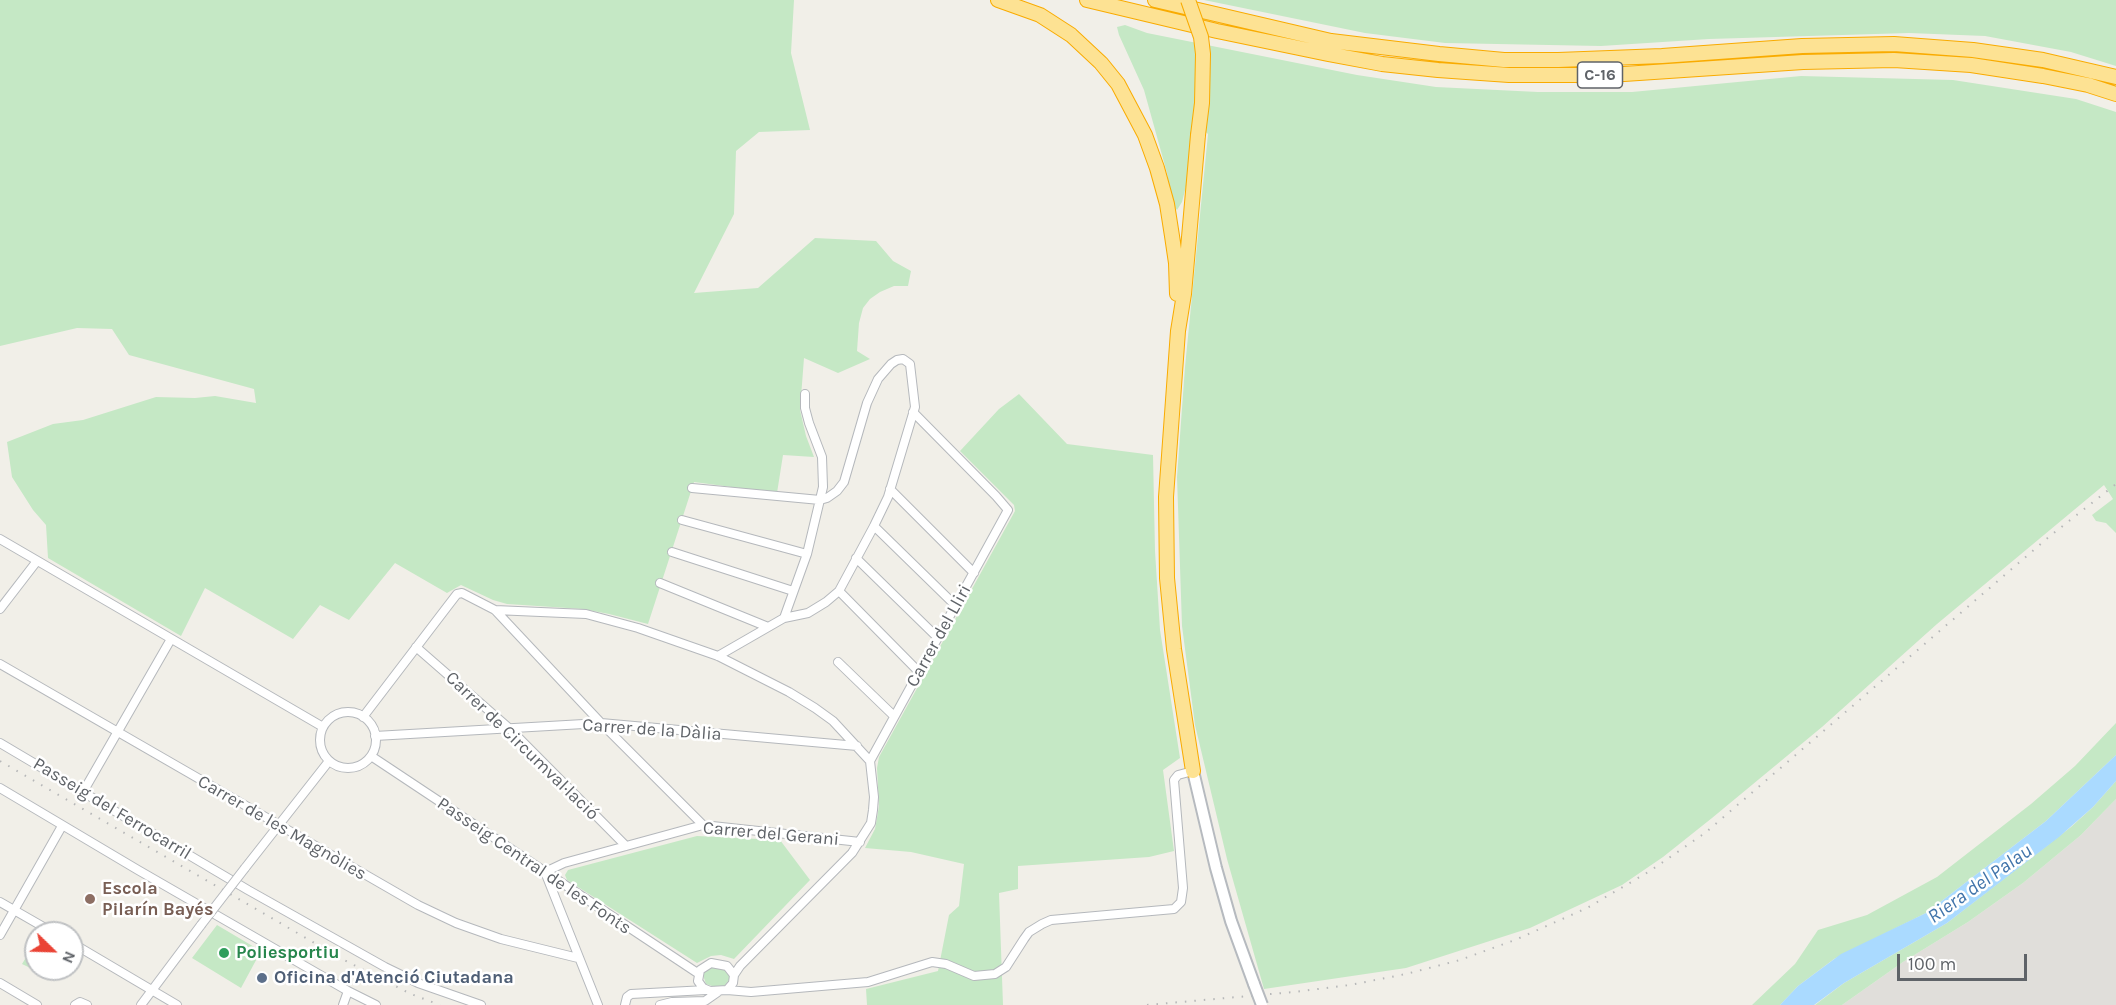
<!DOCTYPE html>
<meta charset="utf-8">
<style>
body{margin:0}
#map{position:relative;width:2116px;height:1005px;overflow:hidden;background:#f1efe8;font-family:Karla,sans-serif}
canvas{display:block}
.north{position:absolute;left:24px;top:921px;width:60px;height:60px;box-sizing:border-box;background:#fff;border:2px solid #bfc1c3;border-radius:50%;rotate:113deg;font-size:16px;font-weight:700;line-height:24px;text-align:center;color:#5f6368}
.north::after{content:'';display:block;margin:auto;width:21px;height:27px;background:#ea4335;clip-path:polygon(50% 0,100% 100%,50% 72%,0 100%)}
.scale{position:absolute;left:1897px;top:954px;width:130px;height:27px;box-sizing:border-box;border:3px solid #5f6368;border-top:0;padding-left:8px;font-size:18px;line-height:21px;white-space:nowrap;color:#5f6368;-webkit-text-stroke:4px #fff;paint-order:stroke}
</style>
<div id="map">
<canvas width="2116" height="1005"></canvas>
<div class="north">N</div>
<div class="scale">100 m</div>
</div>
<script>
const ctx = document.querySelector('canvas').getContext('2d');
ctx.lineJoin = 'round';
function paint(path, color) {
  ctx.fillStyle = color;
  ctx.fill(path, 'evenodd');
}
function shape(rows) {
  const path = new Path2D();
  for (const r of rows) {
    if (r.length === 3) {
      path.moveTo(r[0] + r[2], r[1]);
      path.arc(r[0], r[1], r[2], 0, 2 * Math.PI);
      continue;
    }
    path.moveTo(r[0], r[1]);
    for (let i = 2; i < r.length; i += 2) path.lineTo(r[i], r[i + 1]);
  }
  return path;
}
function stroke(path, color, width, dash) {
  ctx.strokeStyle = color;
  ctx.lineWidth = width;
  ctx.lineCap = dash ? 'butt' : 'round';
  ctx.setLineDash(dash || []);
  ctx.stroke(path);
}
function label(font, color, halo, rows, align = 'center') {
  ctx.font = font + ' Karla,sans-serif';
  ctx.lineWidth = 5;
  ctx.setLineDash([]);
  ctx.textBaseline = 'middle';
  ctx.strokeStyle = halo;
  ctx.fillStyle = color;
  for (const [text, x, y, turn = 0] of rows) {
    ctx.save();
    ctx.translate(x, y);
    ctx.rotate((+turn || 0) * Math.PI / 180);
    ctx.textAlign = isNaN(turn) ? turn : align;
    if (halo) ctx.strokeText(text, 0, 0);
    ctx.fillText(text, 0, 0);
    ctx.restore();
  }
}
paint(shape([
 [2116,799,2116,1005,1842,1005,1903,962,1968,922,2023,883,2081,835]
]), '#e0deda');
paint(shape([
 [0,0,794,0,791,53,810,130,759,132,736,151,734,214,694,293,758,288,815,238,876,241,893,261,911,271,908,286,894,286,880,292,870,299,863,308,859,323,857,351,870,359,838,373,804,358,800,410,806,436,814,457,783,455,777,493,694,482,648,624,609,614,583,609,507,604,493,600,461,585,447,593,395,563,349,620,320,605,293,639,205,588,181,636,48,558,46,525,33,510,12,477,7,442,53,424,83,420,156,397,195,398,215,396,256,403,254,389,129,355,112,329,77,328,0,346],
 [1204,0,2116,0,2116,66,2071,52,1985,36,1909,33,1709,39,1601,46,1445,43,1365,33],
 [1125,25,1147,33,1357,75,1436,87,1538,92,1632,92,1801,76,1953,80,2076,99,2116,112,2116,533,2106,523,2096,521,2092,515,2113,499,2104,485,1937,624,1822,727,1712,818,1663,857,1622,885,1530,928,1406,968,1264,989,1227,859,1195,725,1182,626,1177,477,1185,367,1208,134,1201,128,1182,202,1177,210,1172,204,1167,173,1144,90,1119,35,1117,27],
 [1019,394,1067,444,1153,455,1155,551,1160,630,1180,758,1163,770,1174,851,1149,857,1018,866,1018,889,999,893,1003,1005,867,1005,866,989,938,971,949,915,959,906,964,864,911,852,865,848,875,829,877,818,879,806,877,768,879,757,1015,511,1014,505,960,451,999,409],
 [2116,723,2116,755,2046,821,1926,913,1834,959,1798,986,1780,1005,1752,1005,1795,964,1818,930,1867,915,1937,877,2031,804,2075,766],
 [2116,781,2116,799,2081,835,2023,883,1968,922,1903,962,1842,1005,1815,1005,1844,983,1947,923,2071,827,2093,807],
 [697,836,780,840,810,880,734,959,721,955,711,956,697,963,567,880,565,875,568,870],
 [217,925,261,951,241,988,192,958],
 [36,941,36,969,56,969,51,978,22,964],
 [711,968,718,967,727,971,730,979,724,986,715,987,706,984,703,975,706,970]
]), '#c5e8c5');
paint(shape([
 [2116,755,2116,781,2093,807,2059,837,1947,923,1844,983,1814,1005,1780,1005,1798,986,1841,954,1926,913,2046,821]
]), '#aadaff');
const minor = shape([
 [692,488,820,500,827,498,837,491,844,482,867,403,878,379,891,364,897,360,903,359,910,364,915,407,888,497,874,526,839,591,826,602,808,613,784,618,718,656],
 [890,489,974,573],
 [682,520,807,554],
 [874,526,956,606],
 [0,539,323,727],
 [672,552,793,591],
 [856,558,938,638],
 [660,583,768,627],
 [839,591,919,672],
 [0,609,37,561],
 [495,610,586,614,638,628,718,656,789,692,815,708,833,721,870,761,874,797,873,810,871,823,852,853,740,966,734,975,733,983,727,990,710,991,703,988,698,981,700,970,711,963,727,966,734,975],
 [784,618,807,554,823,487,822,457,809,423,805,408,805,394],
 [416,647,510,729,626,846],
 [838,662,894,716],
 [0,664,418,905,456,923,501,939,578,958],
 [348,740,28],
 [363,717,447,607,457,594,462,593,495,610,601,723,703,825],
 [375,736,601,723,857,746],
 [0,743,248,890,385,967,418,983,481,1005],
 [371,756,699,974],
 [870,761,1008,510,996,496,913,412],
 [0,788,138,870,348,991,376,1005],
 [83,792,171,639],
 [245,868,329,761],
 [0,902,54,933],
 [0,935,62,826],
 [72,943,177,1005],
 [0,983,37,1005],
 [727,990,751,992,868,982,932,962,946,964,974,976,995,974,1006,967,1024,939,1029,932,1042,924,1051,920,1174,909,1181,902,1183,888,1174,780,1178,775,1193,771],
 [75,1005,80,1002,87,1005],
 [141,1005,201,925],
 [343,1005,348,991],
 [598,1005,545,872,564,863,703,825,860,842],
 [625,1005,627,997,631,994,706,990],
 [660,1005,672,1002,705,1001,718,992]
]);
const secondary = shape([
 [1193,771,1216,868,1231,921,1254,984]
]);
const motorway = shape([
 [998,0,1040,15,1071,35,1101,63,1118,84,1145,135,1157,168,1167,204,1172,236,1176,263,1177,294],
 [1087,0,1217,31,1328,54,1382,64,1438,70,1509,75,1609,75,1803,62,1894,60,1971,65,2043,76,2088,85,2116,94],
 [1155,0,1331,41,1439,54,1504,60,1558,60,1662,56,1802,46,1894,44,1973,50,2043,60,2116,77],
 [1193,771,1174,649,1167,578,1166,497,1178,331,1184,294,1198,135]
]);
stroke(minor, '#b5b8bc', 10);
stroke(secondary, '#b6babf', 14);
stroke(motorway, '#f9ab00', 16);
stroke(minor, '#fff', 8);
stroke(secondary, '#fff', 10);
stroke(motorway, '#fde293', 14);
stroke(shape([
 [0,761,344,960,411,994,440,1005],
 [1147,1005,1294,992,1350,985,1406,974,1460,960,1515,940,1587,908,1650,871,1705,833,2050,536,2116,484]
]), '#b6b7b8', 2, [1.5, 8]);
const minorBridge = shape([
 [201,925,245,868]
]);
const secondaryBridge = shape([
 [1254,984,1262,1005]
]);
const motorwayBridge = shape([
 [1188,0,1201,37,1203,54,1202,103,1198,135]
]);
stroke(minorBridge, '#b5b8bc', 10, []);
stroke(secondaryBridge, '#b6babf', 14, []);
stroke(motorwayBridge, '#f9ab00', 16, []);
stroke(minorBridge, '#fff', 8);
stroke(secondaryBridge, '#fff', 10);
stroke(motorwayBridge, '#fde293', 14);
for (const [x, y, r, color] of [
 [90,899,6,"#8d6e63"],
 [224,953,6,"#2e9e5b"],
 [262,978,6,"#5c6f8a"]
]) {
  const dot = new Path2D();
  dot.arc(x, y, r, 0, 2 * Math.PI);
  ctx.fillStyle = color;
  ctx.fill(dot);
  stroke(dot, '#fff', 2);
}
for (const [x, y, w] of [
 [1600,75,45]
]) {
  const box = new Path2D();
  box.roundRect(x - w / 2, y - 13, w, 26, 4.5);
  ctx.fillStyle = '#fff';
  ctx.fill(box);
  stroke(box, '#5f6368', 1.5);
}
label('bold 16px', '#5f6368', null, [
 ["C-16",1600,75]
]);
label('18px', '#5f6368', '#fff', [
 ["Carrer del Lliri",939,636,-61],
 ["Carrer de la Dàlia",652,730,4],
 ["Carrer de Circumval·lació",522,746,44],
 ["Passeig del Ferrocarril",112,809,31],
 ["Carrer de les Magnòlies",282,828,30],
 ["Carrer del Gerani",771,834,5],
 ["Passeig Central de les Fonts",534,866,34]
]);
label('bold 18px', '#785e54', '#fff', [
 ["Escola",102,889],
 ["Pilarín Bayés",102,910]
], 'left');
label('bold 18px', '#27864d', '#fff', [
 ["Poliesportiu",236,953]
], 'left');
label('bold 18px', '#4e5e75', '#fff', [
 ["Oficina d'Atenció Ciutadana",274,978]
], 'left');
label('italic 20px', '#4174aa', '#fff', [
 ["Riera del Palau",1980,884,-35]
]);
</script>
